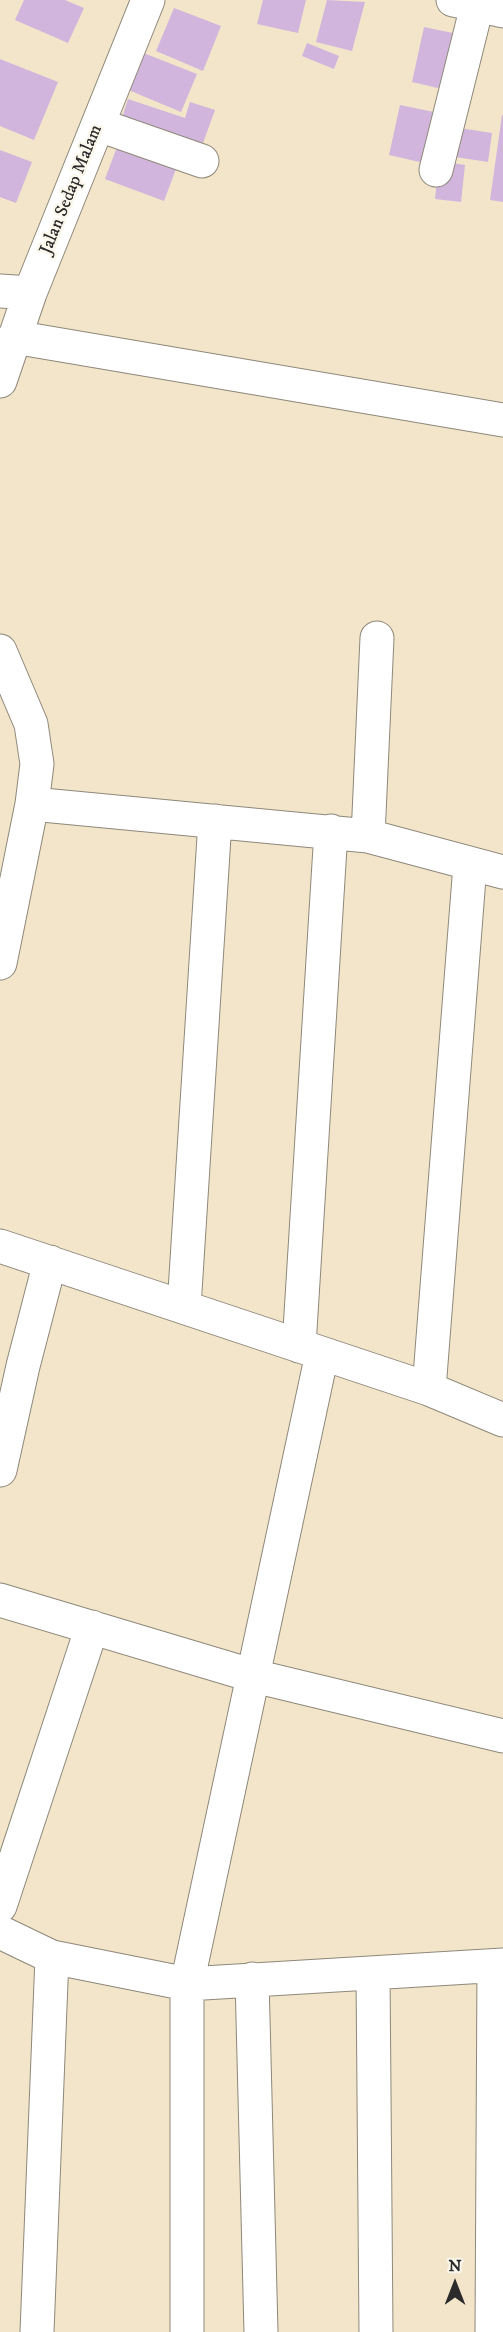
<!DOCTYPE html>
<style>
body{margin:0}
#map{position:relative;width:503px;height:2332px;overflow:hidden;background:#f2e5ca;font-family:"IM FELL DW Pica",serif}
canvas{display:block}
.north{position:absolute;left:425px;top:2254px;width:60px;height:60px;-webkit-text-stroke:4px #fbf7ec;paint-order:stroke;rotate:0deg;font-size:16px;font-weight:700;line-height:24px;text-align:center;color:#2b2b2b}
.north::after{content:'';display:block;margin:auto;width:21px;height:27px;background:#2b2b2b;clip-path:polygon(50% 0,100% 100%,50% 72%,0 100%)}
</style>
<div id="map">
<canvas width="503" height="2332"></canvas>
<div class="north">N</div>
</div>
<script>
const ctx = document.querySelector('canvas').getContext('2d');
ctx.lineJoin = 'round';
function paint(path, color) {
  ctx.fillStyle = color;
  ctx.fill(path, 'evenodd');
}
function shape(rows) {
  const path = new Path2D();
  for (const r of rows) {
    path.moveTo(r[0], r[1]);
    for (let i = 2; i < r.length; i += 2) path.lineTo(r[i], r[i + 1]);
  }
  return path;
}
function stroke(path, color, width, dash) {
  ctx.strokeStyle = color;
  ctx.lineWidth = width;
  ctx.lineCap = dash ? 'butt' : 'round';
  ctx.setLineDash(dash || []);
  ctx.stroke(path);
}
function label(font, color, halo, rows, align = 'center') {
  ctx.font = font + ' "IM FELL DW Pica",serif';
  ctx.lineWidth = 5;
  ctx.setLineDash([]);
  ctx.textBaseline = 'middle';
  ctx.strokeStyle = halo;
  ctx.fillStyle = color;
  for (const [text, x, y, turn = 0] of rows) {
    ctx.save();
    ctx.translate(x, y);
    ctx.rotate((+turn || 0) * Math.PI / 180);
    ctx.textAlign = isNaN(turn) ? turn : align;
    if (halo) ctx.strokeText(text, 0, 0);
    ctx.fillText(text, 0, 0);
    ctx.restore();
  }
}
paint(shape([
 [24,0,65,0,84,8,68,43,15,20],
 [263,0,306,0,298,33,257,24],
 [327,0,365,2,352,51,316,42],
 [174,8,221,26,203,71,156,51],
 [424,27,453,33,442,89,412,82],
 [307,43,339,56,334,69,302,56],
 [141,52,197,74,181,112,126,89],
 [0,59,58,82,34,140,0,126],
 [128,99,185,118,190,102,215,110,199,154,119,127],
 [400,105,434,112,424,163,389,155],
 [502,115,503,115,503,202,490,200],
 [453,127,492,133,488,162,449,156],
 [120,139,179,161,164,201,105,179],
 [0,150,32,162,16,203,0,197],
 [439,161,465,165,461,202,435,199]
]), '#d2b5dd');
const minor = shape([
 [453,0,503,11],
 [99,125,202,161],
 [436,170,477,6],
 [0,291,30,293],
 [14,337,503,420],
 [0,381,30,293,148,0],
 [0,651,31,724,37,764,32,804,0,963],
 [32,804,368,836,503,872],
 [368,836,377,638],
 [0,1246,429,1389,503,1420],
 [184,1307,215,821],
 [299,1346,331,831],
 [429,1389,470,865],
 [0,1470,23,1366,50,1262],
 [0,1600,254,1676,503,1736],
 [0,1906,92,1627],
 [0,1932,52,1957,187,1984,503,1965],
 [373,1973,376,2332],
 [252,1979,261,2332],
 [37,2332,52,1957],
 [187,2332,187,1984,322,1354],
 [492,2332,494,1966]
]);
stroke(minor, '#8e887a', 35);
stroke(minor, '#fff', 33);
label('18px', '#2b2b2b', '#fbf7ec', [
 ["Jalan Sedap Malam",72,190,-68]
]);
</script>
